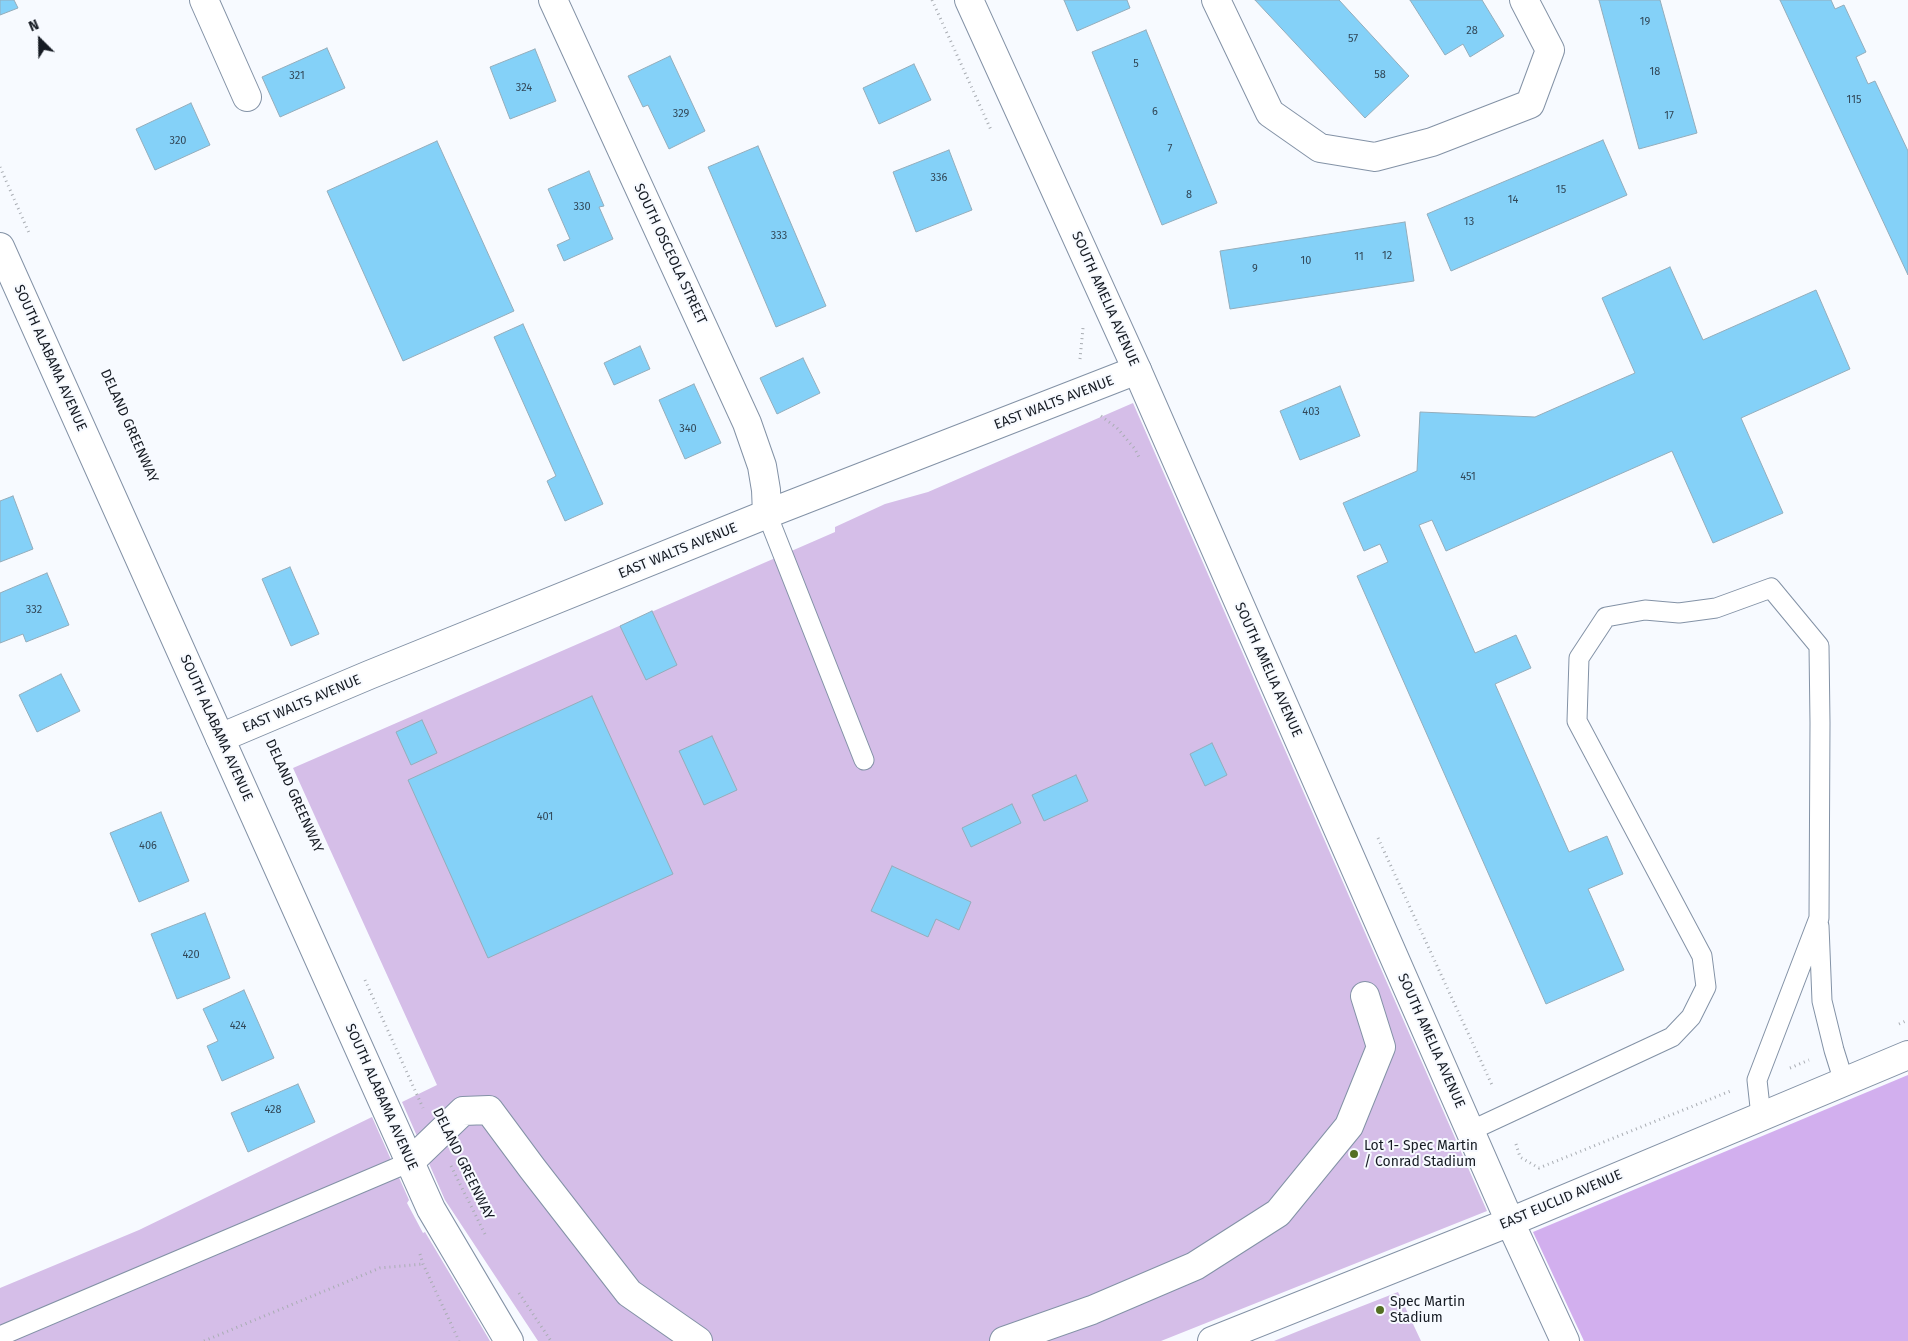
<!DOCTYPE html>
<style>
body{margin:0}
#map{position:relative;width:1908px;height:1341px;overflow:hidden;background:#f7faff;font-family:"Fira Sans",sans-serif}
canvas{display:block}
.north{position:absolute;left:15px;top:15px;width:50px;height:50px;-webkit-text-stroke:4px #f7faff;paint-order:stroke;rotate:337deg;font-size:14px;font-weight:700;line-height:20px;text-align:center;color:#161b23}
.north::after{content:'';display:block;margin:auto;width:18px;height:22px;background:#161b23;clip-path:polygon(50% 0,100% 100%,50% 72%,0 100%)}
</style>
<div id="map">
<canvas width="1908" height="1341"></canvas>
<div class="north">N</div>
</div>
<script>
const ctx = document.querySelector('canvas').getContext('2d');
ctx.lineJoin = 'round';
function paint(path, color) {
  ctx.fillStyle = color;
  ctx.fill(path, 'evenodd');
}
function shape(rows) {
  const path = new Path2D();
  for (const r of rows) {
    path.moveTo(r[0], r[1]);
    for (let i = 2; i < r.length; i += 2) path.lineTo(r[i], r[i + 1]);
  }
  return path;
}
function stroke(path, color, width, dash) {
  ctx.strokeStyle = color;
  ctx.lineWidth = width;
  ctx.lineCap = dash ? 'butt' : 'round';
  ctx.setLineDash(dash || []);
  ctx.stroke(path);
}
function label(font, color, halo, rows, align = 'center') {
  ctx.font = font + ' "Fira Sans",sans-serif';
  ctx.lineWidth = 4;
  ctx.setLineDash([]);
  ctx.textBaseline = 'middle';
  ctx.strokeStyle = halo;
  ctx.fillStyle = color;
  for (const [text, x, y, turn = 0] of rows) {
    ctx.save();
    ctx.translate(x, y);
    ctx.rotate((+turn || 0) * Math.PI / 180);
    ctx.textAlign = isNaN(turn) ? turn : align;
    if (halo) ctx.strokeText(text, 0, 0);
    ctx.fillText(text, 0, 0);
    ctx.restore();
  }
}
paint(shape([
 [1133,403,1487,1211,1161,1341,538,1341,445,1200,402,1102,437,1085,293,768,835,532,835,527,885,504,928,492],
 [372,1117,409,1200,407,1203,423,1233,425,1232,490,1341,0,1341,0,1288,139,1230],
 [1398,1292,1421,1341,1274,1341,1306,1328]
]), '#d5bee8');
paint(shape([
 [1908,1075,1908,1341,1584,1341,1533,1232]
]), '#d2afee');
const building = shape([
 [0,0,14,0,18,8,0,15,0,0],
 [1064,0,1127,0,1130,8,1077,31,1064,0],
 [1255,0,1339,0,1409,76,1365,118,1255,0],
 [1410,0,1482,0,1504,36,1470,57,1463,44,1445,55,1410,0],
 [1599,0,1660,0,1697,133,1639,149,1599,0],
 [1780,0,1831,0,1835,9,1844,5,1866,52,1856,57,1868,84,1875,81,1908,151,1908,275,1780,0],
 [1146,30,1217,203,1162,225,1092,52,1146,30],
 [327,48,345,88,280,117,262,77,327,48],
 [535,49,556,101,510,119,490,67,535,49],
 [670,56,705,131,669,149,648,105,643,107,628,76,670,56],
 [914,64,931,100,879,124,863,88,914,64],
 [191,103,210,145,155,170,136,129,191,103],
 [1603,140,1627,195,1451,271,1427,214,1603,140],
 [437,141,514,311,403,361,327,191,437,141],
 [758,146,826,306,776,327,708,167,758,146],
 [949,150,972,210,916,232,893,172,949,150],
 [589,171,604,206,599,207,613,239,564,261,557,245,570,239,548,189,589,171],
 [1405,222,1414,281,1230,309,1220,251,1405,222],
 [1670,267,1703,340,1816,290,1850,369,1741,418,1783,513,1713,543,1672,451,1446,551,1432,520,1419,525,1475,653,1516,635,1531,668,1495,684,1569,852,1607,836,1623,874,1588,889,1624,970,1546,1004,1357,576,1388,562,1380,544,1364,551,1343,503,1417,471,1420,412,1535,417,1635,373,1602,298,1670,267],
 [523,324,603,504,565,521,547,481,556,476,494,337,523,324],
 [640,346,650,369,614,385,604,363,640,346],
 [803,358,820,393,777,414,760,378,803,358],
 [694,384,721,443,685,459,659,400,694,384],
 [1340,386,1360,436,1300,460,1280,411,1340,386],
 [13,496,33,549,0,562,0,501,13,496],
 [290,567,319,634,291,646,262,579,290,567],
 [47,573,69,625,26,642,23,634,0,643,0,593,47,573],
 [652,611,677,665,646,680,620,626,652,611],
 [61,674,80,711,37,732,19,695,61,674],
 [592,696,673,874,488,958,408,780,592,696],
 [422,720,437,753,411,765,396,732,422,720],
 [712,736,737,790,704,805,679,751,712,736],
 [1212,743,1227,775,1205,786,1190,754,1212,743],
 [1076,775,1088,801,1044,821,1032,795,1076,775],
 [1012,804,1021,823,971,847,962,828,1012,804],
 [161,812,189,881,139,902,110,833,161,812],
 [892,866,971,902,959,930,936,919,928,937,871,911,892,866],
 [205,913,230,978,177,999,151,934,205,913],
 [244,990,274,1058,222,1081,207,1046,218,1041,203,1009,244,990],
 [298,1084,315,1122,248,1152,231,1113,298,1084]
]);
paint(building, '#84d1f8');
stroke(building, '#94adbb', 1);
const lane = shape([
 [767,514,864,760],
 [1819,926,1822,1001,1834,1050,1844,1082],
 [1470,1131,1672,1037,1691,1017,1706,987,1702,956,1577,721,1579,658,1606,617,1645,610,1679,613,1716,608,1771,588,1819,646,1820,723,1819,918,1757,1080,1761,1116],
 [0,1336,410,1162]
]);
const street = shape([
 [204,0,247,97],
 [553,0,747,423,762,466,766,490,767,514],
 [1216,0,1270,113,1320,148,1375,157,1432,142,1530,104,1550,50,1524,0],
 [220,738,369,675,767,514,1137,370],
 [410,1162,463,1111,489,1110,532,1168,629,1293,698,1341],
 [1004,1341,1092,1310,1195,1266,1278,1213,1349,1126,1381,1047,1365,996]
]);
const secondary = shape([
 [969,0,1137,370,1510,1222,1565,1341],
 [0,247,431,1209,509,1341],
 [1212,1341,1510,1222,1908,1055]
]);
stroke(lane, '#8392a6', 21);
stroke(street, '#8392a6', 30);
stroke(secondary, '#8392a6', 30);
stroke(shape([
 [932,0,991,130],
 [0,167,29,233],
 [1080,359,1083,328],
 [1101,416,1117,428,1135,449,1139,457],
 [1378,838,1492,1085],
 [365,980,423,1108],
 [1899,1024,1908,1020],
 [1790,1068,1809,1060],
 [1516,1144,1520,1157,1539,1168,1733,1090],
 [451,1166,486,1236],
 [420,1254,423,1264,459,1341],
 [519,1293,551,1341],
 [204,1341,380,1268,423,1264]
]), '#a9adb3', 3, [1, 4]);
stroke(lane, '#fff', 19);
stroke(street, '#fff', 28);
stroke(secondary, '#fff', 28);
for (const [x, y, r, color] of [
 [1354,1154,5,"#536f22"],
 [1380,1310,5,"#536f22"]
]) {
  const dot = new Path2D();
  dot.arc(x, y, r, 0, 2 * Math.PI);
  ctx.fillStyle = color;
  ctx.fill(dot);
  stroke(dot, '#f7faff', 2);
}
label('11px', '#324858', null, [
 ["19",1645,22],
 ["28",1472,31],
 ["57",1353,39],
 ["5",1136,64],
 ["18",1655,72],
 ["58",1380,75],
 ["321",297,76],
 ["324",524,88],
 ["115",1854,100],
 ["6",1155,112],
 ["329",681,114],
 ["17",1669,116],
 ["320",178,141],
 ["7",1170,149],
 ["336",939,178],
 ["15",1561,190],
 ["8",1189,195],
 ["14",1513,200],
 ["330",582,207],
 ["13",1469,222],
 ["333",779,236],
 ["12",1387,256],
 ["11",1359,257],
 ["10",1306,261],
 ["9",1255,269],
 ["403",1311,412],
 ["340",688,429],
 ["451",1468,477],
 ["332",34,610],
 ["401",545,817],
 ["406",148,846],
 ["420",191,955],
 ["424",238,1026],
 ["428",273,1110]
]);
label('14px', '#161b23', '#f7faff', [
 ["SOUTH OSCEOLA STREET",670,254,65],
 ["SOUTH AMELIA AVENUE",1105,299,66],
 ["SOUTH ALABAMA AVENUE",50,358,66],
 ["EAST WALTS AVENUE",1054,403,-21],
 ["DELAND GREENWAY",129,426,66],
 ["EAST WALTS AVENUE",678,551,-22],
 ["SOUTH AMELIA AVENUE",1268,670,66],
 ["EAST WALTS AVENUE",302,704,-23],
 ["SOUTH ALABAMA AVENUE",216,728,66],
 ["DELAND GREENWAY",294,796,66],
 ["SOUTH AMELIA AVENUE",1431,1041,66],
 ["SOUTH ALABAMA AVENUE",381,1097,66],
 ["DELAND GREENWAY",463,1164,64],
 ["EAST EUCLID AVENUE",1561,1200,-23]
]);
label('14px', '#161b23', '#f7faff', [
 ["Lot 1- Spec Martin",1364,1146],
 ["/ Conrad Stadium",1364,1162],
 ["Spec Martin",1390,1302],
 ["Stadium",1390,1318]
], 'left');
</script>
